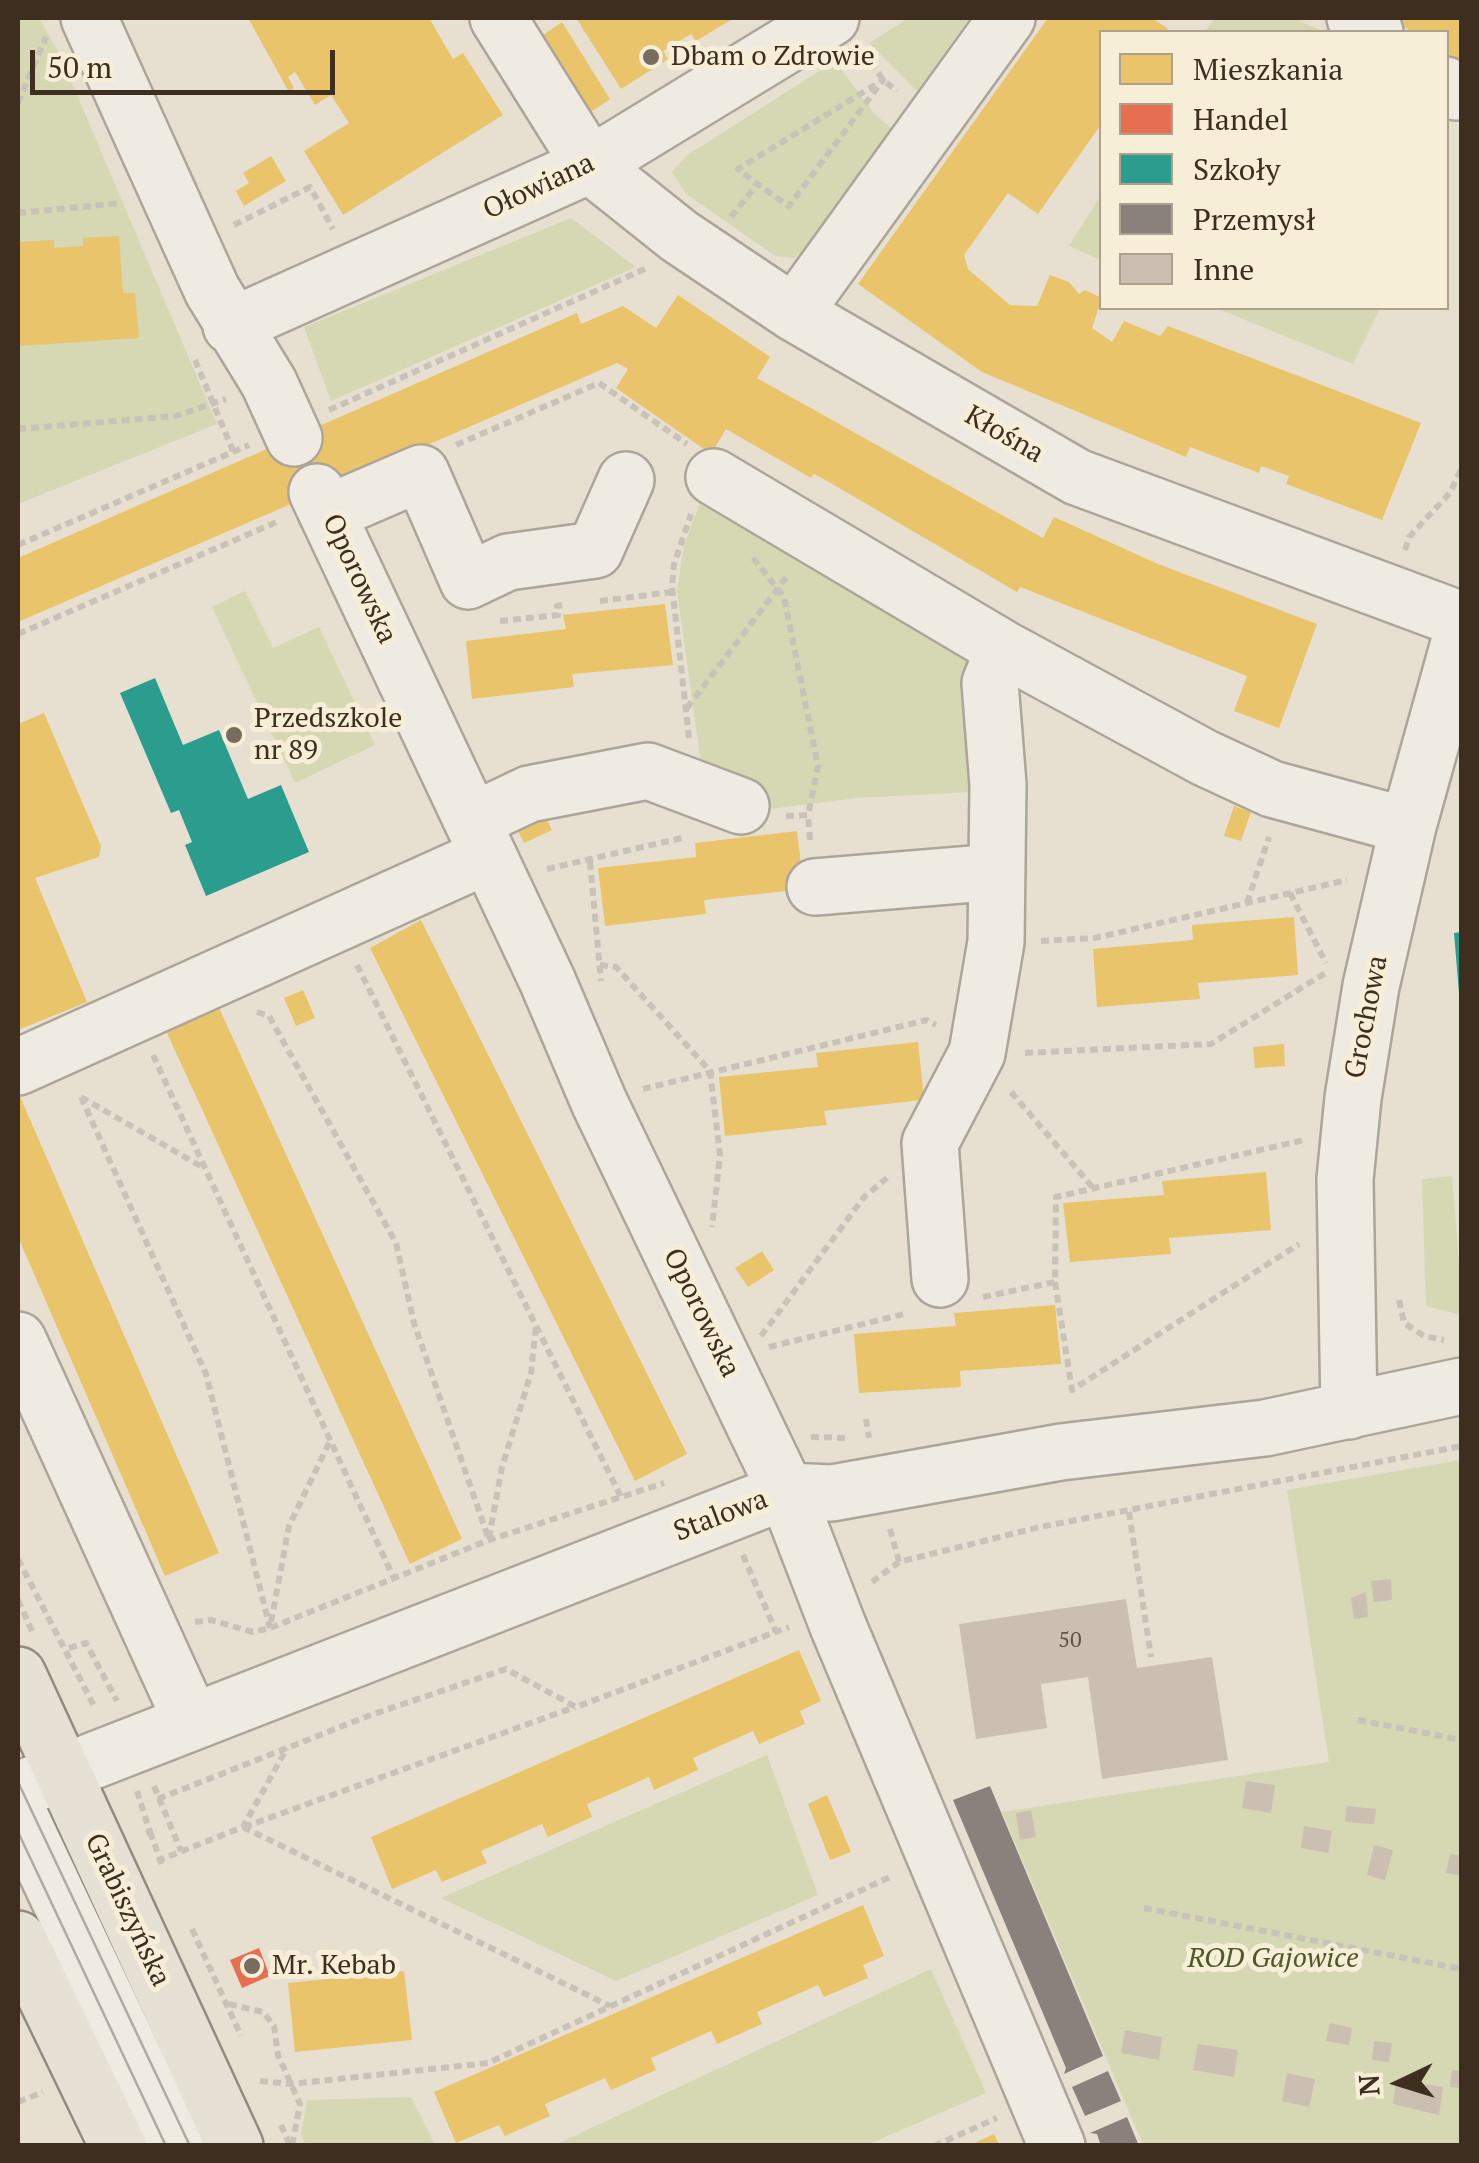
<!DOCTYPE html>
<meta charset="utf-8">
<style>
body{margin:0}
#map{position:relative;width:1479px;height:2163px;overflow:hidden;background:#e7e0d1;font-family:"PT Serif",serif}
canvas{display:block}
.frame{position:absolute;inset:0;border:20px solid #3d2e20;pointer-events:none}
.legend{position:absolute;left:1099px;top:30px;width:350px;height:280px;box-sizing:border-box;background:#f7eed8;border:2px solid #ada18e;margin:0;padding:12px 18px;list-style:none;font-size:30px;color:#3d2e20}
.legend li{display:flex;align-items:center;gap:20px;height:50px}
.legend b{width:50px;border:2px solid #ada18e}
.north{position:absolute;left:1349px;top:2033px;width:100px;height:100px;-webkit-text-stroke:8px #f7eed8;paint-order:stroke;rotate:266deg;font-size:28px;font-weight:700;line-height:40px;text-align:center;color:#3d2e20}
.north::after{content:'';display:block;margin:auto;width:35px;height:45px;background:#3d2e20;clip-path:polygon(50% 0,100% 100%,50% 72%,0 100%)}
.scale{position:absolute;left:30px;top:50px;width:305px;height:45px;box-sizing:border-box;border:5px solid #3d2e20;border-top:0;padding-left:12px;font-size:30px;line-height:35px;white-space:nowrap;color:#3d2e20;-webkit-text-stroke:8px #f7eed8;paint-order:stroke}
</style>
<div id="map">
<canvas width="1479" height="2163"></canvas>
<div class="frame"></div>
<ul class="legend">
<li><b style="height:28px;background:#e9c46a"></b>Mieszkania</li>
<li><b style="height:28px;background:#e76f51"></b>Handel</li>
<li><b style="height:28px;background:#2a9d8f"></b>Szkoły</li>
<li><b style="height:28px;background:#8a817c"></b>Przemysł</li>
<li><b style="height:28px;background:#cbbfb2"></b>Inne</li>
</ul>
<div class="north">N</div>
<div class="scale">50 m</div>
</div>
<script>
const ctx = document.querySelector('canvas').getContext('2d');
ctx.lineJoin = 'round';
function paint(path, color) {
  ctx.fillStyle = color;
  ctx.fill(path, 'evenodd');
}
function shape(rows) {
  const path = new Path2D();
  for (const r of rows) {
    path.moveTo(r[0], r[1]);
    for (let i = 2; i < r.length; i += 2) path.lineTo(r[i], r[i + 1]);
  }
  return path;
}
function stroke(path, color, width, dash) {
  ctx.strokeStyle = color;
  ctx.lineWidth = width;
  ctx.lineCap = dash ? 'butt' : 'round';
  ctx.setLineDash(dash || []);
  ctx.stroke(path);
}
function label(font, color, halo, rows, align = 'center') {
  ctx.font = font + ' "PT Serif",serif';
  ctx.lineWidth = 10;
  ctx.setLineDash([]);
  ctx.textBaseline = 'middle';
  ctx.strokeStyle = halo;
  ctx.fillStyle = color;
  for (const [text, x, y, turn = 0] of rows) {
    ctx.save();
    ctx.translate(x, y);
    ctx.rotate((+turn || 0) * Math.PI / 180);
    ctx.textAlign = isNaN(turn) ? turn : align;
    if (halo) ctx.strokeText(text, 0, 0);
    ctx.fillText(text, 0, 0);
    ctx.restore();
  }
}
paint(shape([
 [18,18,39,18,60,55,217,424,18,504],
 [909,18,969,18,917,91,869,43],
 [1215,18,1292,18,1325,32,1205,32],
 [835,61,874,113,893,130,809,248,794,258,775,256,685,193,672,172,686,156],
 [1101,195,1101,260,1069,246],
 [571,218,636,267,331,401,304,327],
 [1216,308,1380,308,1353,364],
 [705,490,972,651,990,791,857,798,753,811,701,763,677,591,684,545],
 [245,591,273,648,319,627,375,745,295,783,212,607],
 [1452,1176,1461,1289,1461,1315,1426,1306,1422,1179],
 [1461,1460,1461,2145,1143,2145,1002,1812,1329,1762,1287,1490],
 [767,1755,818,1895,616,1981,441,1898],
 [931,1969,986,2093,867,2145,555,2145],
 [411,2097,435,2145,306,2145,301,2135,307,2100]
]), '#d6d7b3');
paint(shape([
 [248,18,429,18,453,59,463,53,503,115,343,215,304,151,349,123,331,95,315,105,295,72,288,77,294,88,289,92],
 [576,18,734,18,696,41,691,34,663,51,668,59,621,89],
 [1048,18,1152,18,1168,29,1165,32,1102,32,1102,123,1038,214,1008,193,964,255,968,269,1010,305,1037,306,1050,275,1069,282,1079,294,1085,290,1102,298,1092,328,1112,342,1124,321,1160,336,1168,326,1421,423,1382,520,1286,484,1289,476,1261,466,1259,473,1190,447,1186,457,982,372,858,284],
 [1394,18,1462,18,1462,75,1446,63,1446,32,1411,32],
 [562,22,610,99,585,116,537,39],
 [271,156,286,181,244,206,236,191,249,183,243,173],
 [119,236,123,293,135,293,139,338,18,346,18,242,54,240,54,248,83,246,83,238],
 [678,295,770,357,757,378,1043,538,1054,517,1158,564,1317,624,1279,728,1234,711,1247,676,1020,587,1017,592,822,478,814,474,811,478,726,429,711,454,616,388,628,369,617,363,18,622,18,558,577,313,581,324,623,306,656,328],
 [665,604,673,665,572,674,574,687,472,699,466,641,566,629,563,615],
 [44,713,101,846,99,857,35,878,87,1002,18,1030,18,724],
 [1234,806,1251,812,1241,841,1224,836],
 [544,814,552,830,524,843,516,827],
 [797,831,804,889,704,900,706,914,605,926,598,868,696,857,695,843],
 [1294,917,1298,975,1198,983,1200,999,1097,1007,1093,949,1193,940,1192,925],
 [421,920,687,1454,635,1481,370,948],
 [303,990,315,1018,296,1026,284,998],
 [215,999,462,1539,410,1564,162,1022],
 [918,1042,925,1107,921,1100,824,1111,827,1125,725,1136,719,1077,818,1067,816,1053],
 [1284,1044,1285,1066,1255,1068,1253,1047],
 [18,1092,219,1553,165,1576,18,1237],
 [1266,1172,1271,1230,1169,1238,1171,1254,1070,1262,1063,1203,1164,1195,1162,1181],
 [762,1251,774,1270,748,1287,735,1268],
 [1055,1305,1061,1364,960,1371,961,1387,859,1393,854,1334,956,1326,954,1313],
 [799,1650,821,1701,800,1711,805,1724,759,1744,753,1731,693,1758,698,1770,654,1790,649,1777,606,1796,587,1804,592,1817,548,1837,542,1824,481,1851,487,1863,442,1882,436,1870,392,1889,371,1837],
 [827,1795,851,1852,830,1860,808,1804],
 [863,1905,884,1956,863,1965,868,1978,824,1997,818,1985,757,2012,762,2024,717,2044,711,2031,651,2058,656,2070,611,2090,605,2078,545,2104,550,2116,505,2136,499,2125,456,2143,434,2092],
 [404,1971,412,2040,295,2052,288,1983],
 [994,2134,1000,2146,968,2146]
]), '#e9c46a');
paint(shape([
 [259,1948,270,1976,242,1988,230,1960]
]), '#e76f51');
paint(shape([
 [155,678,183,745,219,730,248,799,281,785,309,852,206,896,185,845,192,842,179,810,171,813,120,693],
 [1462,932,1462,993,1459,993,1454,933]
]), '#2a9d8f');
paint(shape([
 [990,1786,1103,2056,1064,2074,1066,2068,953,1800],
 [1108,2071,1121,2101,1085,2116,1072,2087],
 [1127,2117,1139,2146,1101,2146,1097,2134,1090,2133]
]), '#8a817c');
paint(shape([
 [1391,1579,1392,1600,1374,1602,1371,1581],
 [1366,1592,1368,1617,1354,1619,1351,1598],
 [1126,1599,1137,1668,1212,1657,1228,1760,1102,1779,1088,1677,1041,1684,1047,1728,976,1739,959,1624],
 [1246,1781,1275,1785,1271,1813,1242,1808],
 [1346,1806,1376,1809,1374,1824,1345,1822],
 [1031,1810,1036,1837,1020,1840,1016,1813],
 [1304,1826,1332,1831,1328,1853,1301,1848],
 [1374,1845,1393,1850,1385,1880,1367,1875],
 [1450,1854,1462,1856,1462,1876,1446,1873],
 [1330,2023,1352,2028,1349,2045,1326,2041],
 [1125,2030,1162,2037,1159,2060,1121,2053],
 [1374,2041,1392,2043,1389,2062,1372,2060],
 [1198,2044,1238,2050,1234,2077,1193,2070],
 [1452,2070,1462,2071,1462,2088,1450,2087],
 [1287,2073,1315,2079,1309,2107,1282,2101],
 [1410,2082,1443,2087,1439,2115,1393,2104,1396,2083]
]), '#cbbfb2');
const minor = shape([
 [89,18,212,290,269,383,294,438],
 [498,18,590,165,679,236,794,313,1077,477,1462,620],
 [1355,18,1375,32],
 [1446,85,1456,92],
 [794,313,1007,18],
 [231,326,590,165,831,18],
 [714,477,1004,649,1205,758,1272,789,1408,826],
 [317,492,547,980,599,1102,786,1491,838,1626,1057,2146],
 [328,513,421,473,468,581,508,562,595,550,626,480],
 [472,821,529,794,648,771,741,806],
 [815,887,997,872],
 [18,1067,487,856],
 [940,1279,930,1143,977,1053,996,942,998,785,990,683,1004,649],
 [18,1340,192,1722],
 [1349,1411,1345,1179,1353,1098,1371,986,1408,826,1462,632],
 [18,1790,786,1491,832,1493,1061,1452,1265,1428,1462,1386],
 [18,1812,176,2146]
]);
const major = shape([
 [18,1675,235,2146],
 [18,1939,118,2146]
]);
stroke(minor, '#ada599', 60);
stroke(major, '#928b80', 60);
stroke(shape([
 [864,51,883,80,897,91],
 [18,103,46,37],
 [18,213,121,203],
 [731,217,757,184,789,206,883,80,738,169,757,184],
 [234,225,310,187,333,229],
 [195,360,233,451],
 [329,410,647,268],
 [18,429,176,416,226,399],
 [456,445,599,383,687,444],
 [18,545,249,445],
 [1405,550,1409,537,1450,493,1462,467],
 [753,558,784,597,818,766,808,815],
 [600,601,672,592],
 [500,621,558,615,557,606,562,605],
 [18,634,279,521],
 [687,708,788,575],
 [689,738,672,586,674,564,691,514],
 [786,816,808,815,810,840],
 [590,862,601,981],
 [547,869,686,837],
 [1290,893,1326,963],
 [1247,903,1269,837],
 [1041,941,1095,938,1347,880],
 [357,965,621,1497],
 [600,965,616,967,710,1071,720,1155,712,1227],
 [257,1012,269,1016,396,1243,414,1323,489,1540],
 [1025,1053,1211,1044,1327,972],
 [153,1055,395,1581],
 [643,1089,927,1020,936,1025],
 [1011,1092,1094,1189],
 [81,1097,206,1374,270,1628],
 [81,1097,204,1168],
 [1055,1282,1072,1390,1299,1244],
 [983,1297,1055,1282,1056,1197,1304,1140],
 [1399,1300,1404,1323,1424,1336,1444,1340],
 [761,1336,864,1197,887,1178],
 [769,1347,908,1313],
 [866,1419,869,1438],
 [811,1437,849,1438],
 [1129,1512,1151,1657],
 [890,1529,899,1562],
 [489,1538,502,1467,531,1373,536,1326],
 [743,1555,776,1632],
 [18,1559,95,1708],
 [872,1582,899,1562,1040,1527,1462,1446],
 [18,1600,32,1631],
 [195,1622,211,1620,253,1632,270,1628,489,1540,664,1483],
 [271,1622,289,1526,330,1441],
 [69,1648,86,1643,117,1701],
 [1358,1720,1462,1740],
 [154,1786,181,1851],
 [137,1791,150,1832,142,1836],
 [158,1799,368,1716,506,1669,576,1707,789,1627],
 [243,1827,610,2006],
 [244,1827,575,1707],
 [150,1832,162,1864],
 [157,1861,243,1827,287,1748],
 [1144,1908,1462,1969],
 [192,1929,241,2036],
 [229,2004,263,2012,274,2026,278,2055,300,2104,292,2146],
 [260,2081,291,2084,488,2063,892,1876],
 [18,2102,43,2092],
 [281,2125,290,2146],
 [934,2146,997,2118]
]), '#c8c2b9', 6, [8, 5]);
stroke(minor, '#efebe3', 55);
stroke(major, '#e6e1d4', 55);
stroke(shape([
 [18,1782,190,2146],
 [18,1832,166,2146]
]), '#afaaa2', 2.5);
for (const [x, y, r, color] of [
 [651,57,10,"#786c5e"],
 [234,735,10,"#786c5e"],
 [252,1966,10,"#786c5e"]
]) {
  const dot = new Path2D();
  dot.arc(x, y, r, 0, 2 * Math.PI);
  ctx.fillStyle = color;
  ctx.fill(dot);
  stroke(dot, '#f7eed8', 4);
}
label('22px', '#605244', null, [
 ["50",1070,1641]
]);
label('28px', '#3d2e20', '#f7eed8', [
 ["Dbam o Zdrowie",671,57],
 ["Przedszkole",254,719],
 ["nr 89",254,751],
 ["Mr. Kebab",272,1966]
], 'left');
label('28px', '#3d2e20', '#f7eed8', [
 ["Ołowiana",539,187,-25],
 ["Kłośna",1004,435,30],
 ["Oporowska",359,579,65],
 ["Grochowa",1367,1017,-79],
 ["Oporowska",701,1313,64],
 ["Stalowa",721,1516,-21],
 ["Grabiszyńska",127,1910,65]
]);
label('italic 28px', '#4d5a26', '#f7eed8', [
 ["ROD Gajowice",1273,1959]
]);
</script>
